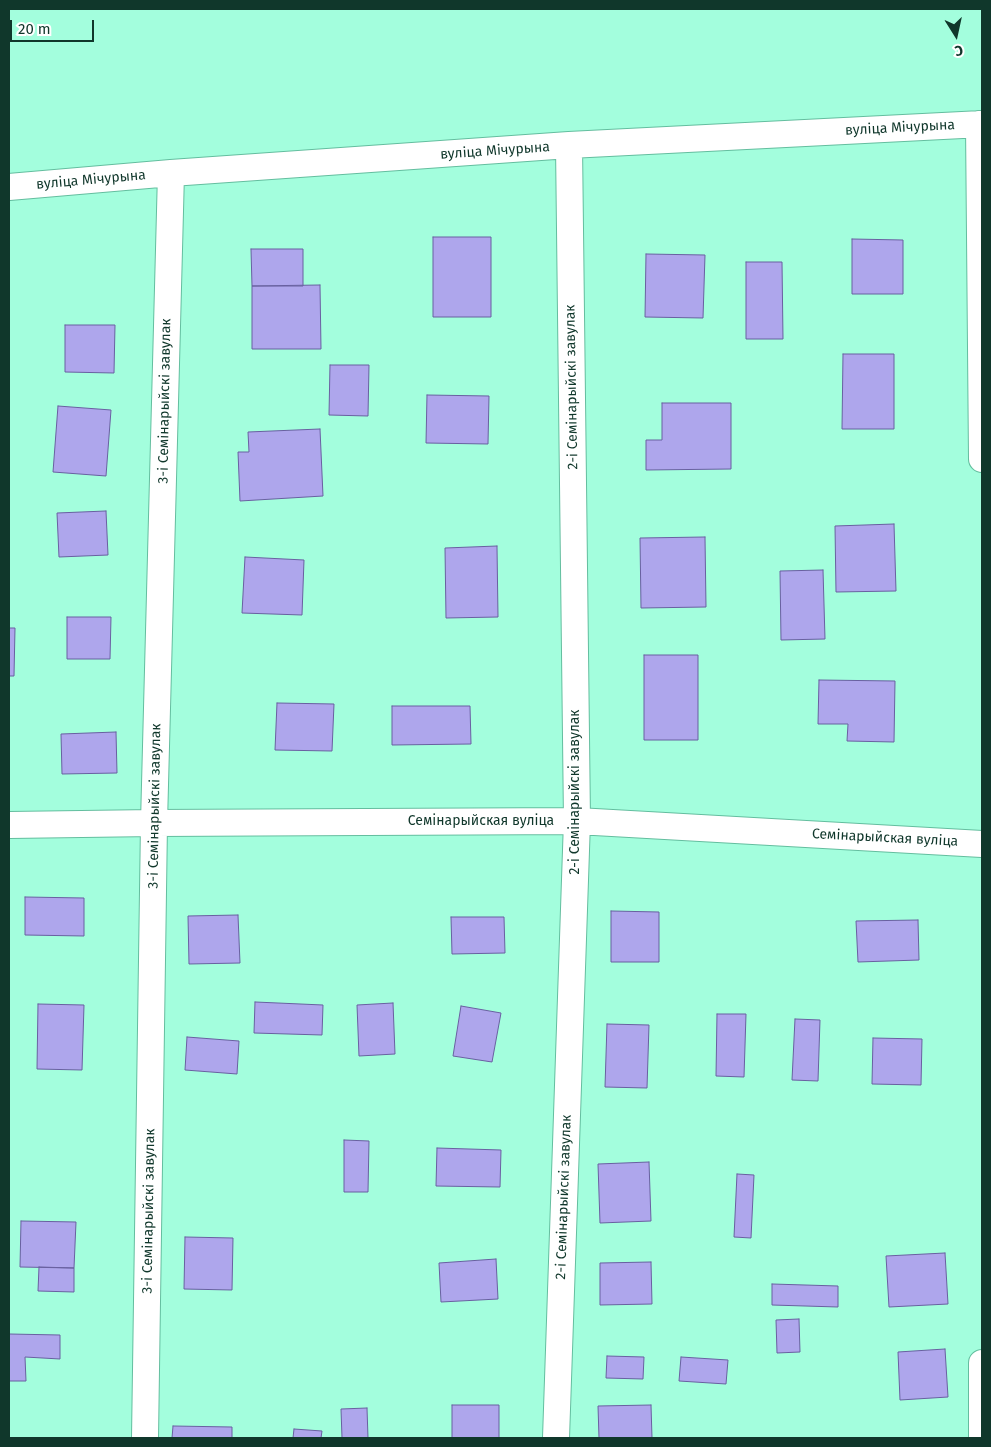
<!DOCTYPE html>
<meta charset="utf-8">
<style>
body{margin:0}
#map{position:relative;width:991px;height:1447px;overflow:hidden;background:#a3fedd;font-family:"Fira Sans",sans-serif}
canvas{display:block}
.frame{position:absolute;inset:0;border:10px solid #10372b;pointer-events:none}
.north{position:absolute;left:931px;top:10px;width:50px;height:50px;-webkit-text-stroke:4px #fff;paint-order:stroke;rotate:170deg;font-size:14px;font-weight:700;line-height:20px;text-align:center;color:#10372b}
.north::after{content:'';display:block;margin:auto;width:18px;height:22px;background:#10372b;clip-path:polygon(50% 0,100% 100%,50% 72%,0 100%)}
.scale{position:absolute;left:10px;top:20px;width:84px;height:22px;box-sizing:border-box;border:2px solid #10372b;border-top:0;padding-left:6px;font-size:15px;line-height:18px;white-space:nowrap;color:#10372b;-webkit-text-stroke:4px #fff;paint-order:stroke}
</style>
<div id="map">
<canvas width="991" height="1447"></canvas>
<div class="frame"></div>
<div class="north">С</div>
<div class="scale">20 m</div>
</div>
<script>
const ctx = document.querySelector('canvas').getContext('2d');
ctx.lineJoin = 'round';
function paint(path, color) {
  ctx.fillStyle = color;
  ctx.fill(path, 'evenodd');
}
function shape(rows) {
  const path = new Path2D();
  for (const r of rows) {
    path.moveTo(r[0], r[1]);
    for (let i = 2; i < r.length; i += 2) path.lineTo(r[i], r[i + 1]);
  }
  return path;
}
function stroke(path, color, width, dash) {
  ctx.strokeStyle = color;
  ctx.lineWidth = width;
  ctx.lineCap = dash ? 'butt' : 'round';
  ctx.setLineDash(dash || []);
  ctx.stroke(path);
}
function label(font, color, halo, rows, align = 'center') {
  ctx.font = font + ' "Fira Sans",sans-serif';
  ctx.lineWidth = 5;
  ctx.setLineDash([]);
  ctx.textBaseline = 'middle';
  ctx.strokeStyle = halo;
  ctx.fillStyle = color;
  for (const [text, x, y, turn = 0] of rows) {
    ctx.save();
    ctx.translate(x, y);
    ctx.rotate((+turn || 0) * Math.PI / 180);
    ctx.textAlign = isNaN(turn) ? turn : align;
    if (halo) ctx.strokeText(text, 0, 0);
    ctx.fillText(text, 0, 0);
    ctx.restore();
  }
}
const building = shape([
 [433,237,491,237,491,317,433,317,433,237],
 [852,239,903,240,903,294,852,294,852,239],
 [251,249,303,249,303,286,252,286,251,249],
 [646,254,705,255,703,318,645,317,646,254],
 [746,262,782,262,783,339,746,339,746,262],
 [320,285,321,349,252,349,252,286,320,285],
 [65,325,115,325,114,373,65,372,65,325],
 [843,354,894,354,894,429,842,429,843,354],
 [330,365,369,365,368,416,329,415,330,365],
 [427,395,489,396,488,444,426,443,427,395],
 [662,403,731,403,731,469,646,470,646,440,662,440,662,403],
 [58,406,111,410,106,476,53,472,58,406],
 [320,429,323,496,240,501,238,452,249,452,248,432,320,429],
 [106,511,108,555,59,557,57,513,106,511],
 [894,524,896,591,836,592,835,526,894,524],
 [705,537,706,607,641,608,640,538,705,537],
 [497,546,498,617,446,618,445,548,497,546],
 [245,557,304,560,302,615,242,613,245,557],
 [823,570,825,639,781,640,780,571,823,570],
 [67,617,111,617,110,659,67,659,67,617],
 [9,628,15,628,14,676,9,676,9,628],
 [644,655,698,655,698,740,644,740,644,655],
 [819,680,895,681,894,742,847,741,848,724,818,724,819,680],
 [277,703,334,704,332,751,275,750,277,703],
 [392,706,470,706,471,744,392,745,392,706],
 [116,732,117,773,62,774,61,734,116,732],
 [25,897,84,898,84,936,25,935,25,897],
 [611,911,659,912,659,962,611,962,611,911],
 [238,915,240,963,189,964,188,916,238,915],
 [451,917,504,917,505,953,452,954,451,917],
 [918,920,919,960,858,962,856,921,918,920],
 [255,1002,323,1005,322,1035,254,1033,255,1002],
 [393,1003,395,1054,359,1056,357,1005,393,1003],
 [38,1004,84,1005,82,1070,37,1069,38,1004],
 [461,1006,501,1013,492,1062,453,1056,461,1006],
 [717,1014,746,1014,744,1077,716,1076,717,1014],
 [795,1019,820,1020,818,1081,792,1080,795,1019],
 [607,1024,649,1025,647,1088,605,1087,607,1024],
 [187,1037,239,1041,237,1074,185,1070,187,1037],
 [873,1038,922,1039,921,1085,872,1084,873,1038],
 [344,1140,369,1141,368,1192,344,1192,344,1140],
 [437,1148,501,1150,500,1187,436,1186,437,1148],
 [649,1162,651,1221,600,1223,598,1164,649,1162],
 [737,1174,754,1175,751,1238,734,1237,737,1174],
 [21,1221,76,1222,74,1268,20,1267,21,1221],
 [185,1237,233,1238,232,1290,184,1289,185,1237],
 [945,1253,948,1304,889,1307,886,1256,945,1253],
 [496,1259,498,1299,441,1302,439,1263,496,1259],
 [651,1262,652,1304,600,1305,600,1263,651,1262],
 [39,1267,74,1268,74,1292,38,1291,39,1267],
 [772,1284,838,1286,838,1307,772,1305,772,1284],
 [799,1319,800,1352,777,1353,776,1320,799,1319],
 [9,1334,60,1335,60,1359,25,1357,26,1381,9,1381,9,1334],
 [945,1349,948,1397,900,1400,898,1352,945,1349],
 [607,1356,644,1357,643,1379,606,1378,607,1356],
 [681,1357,728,1360,726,1384,679,1381,681,1357],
 [452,1405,499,1405,499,1438,452,1438,452,1405],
 [651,1405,652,1438,599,1438,598,1406,651,1405],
 [367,1408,368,1438,342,1438,341,1409,367,1408],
 [173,1426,232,1427,232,1438,172,1438,173,1426],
 [294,1429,322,1431,321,1438,293,1438,294,1429]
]);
paint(building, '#aea6ec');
stroke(building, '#6960a0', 1);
const minor = shape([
 [979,124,982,459],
 [9,187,171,173,569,145,982,124],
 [9,825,154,823,577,821,982,844],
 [145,1438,154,823,171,173],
 [556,1438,577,821,569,145],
 [982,1438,982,1363]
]);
stroke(minor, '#64be9f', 28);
stroke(minor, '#fff', 26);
label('14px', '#10372b', '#fff', [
 ["вуліца Мічурына",900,128,-3],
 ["вуліца Мічурына",495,151,-4],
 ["вуліца Мічурына",91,180,-5],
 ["2-і Семінарыйскі завулак",572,387,-91],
 ["3-і Семінарыйскі завулак",165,401,-89],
 ["2-і Семінарыйскі завулак",575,792,-90],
 ["3-і Семінарыйскі завулак",155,806,-89],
 ["Семінарыйская вуліца",481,821],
 ["Семінарыйская вуліца",885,838,3],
 ["2-і Семінарыйскі завулак",564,1197,-88],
 ["3-і Семінарыйскі завулак",149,1211,-89]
]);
</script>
